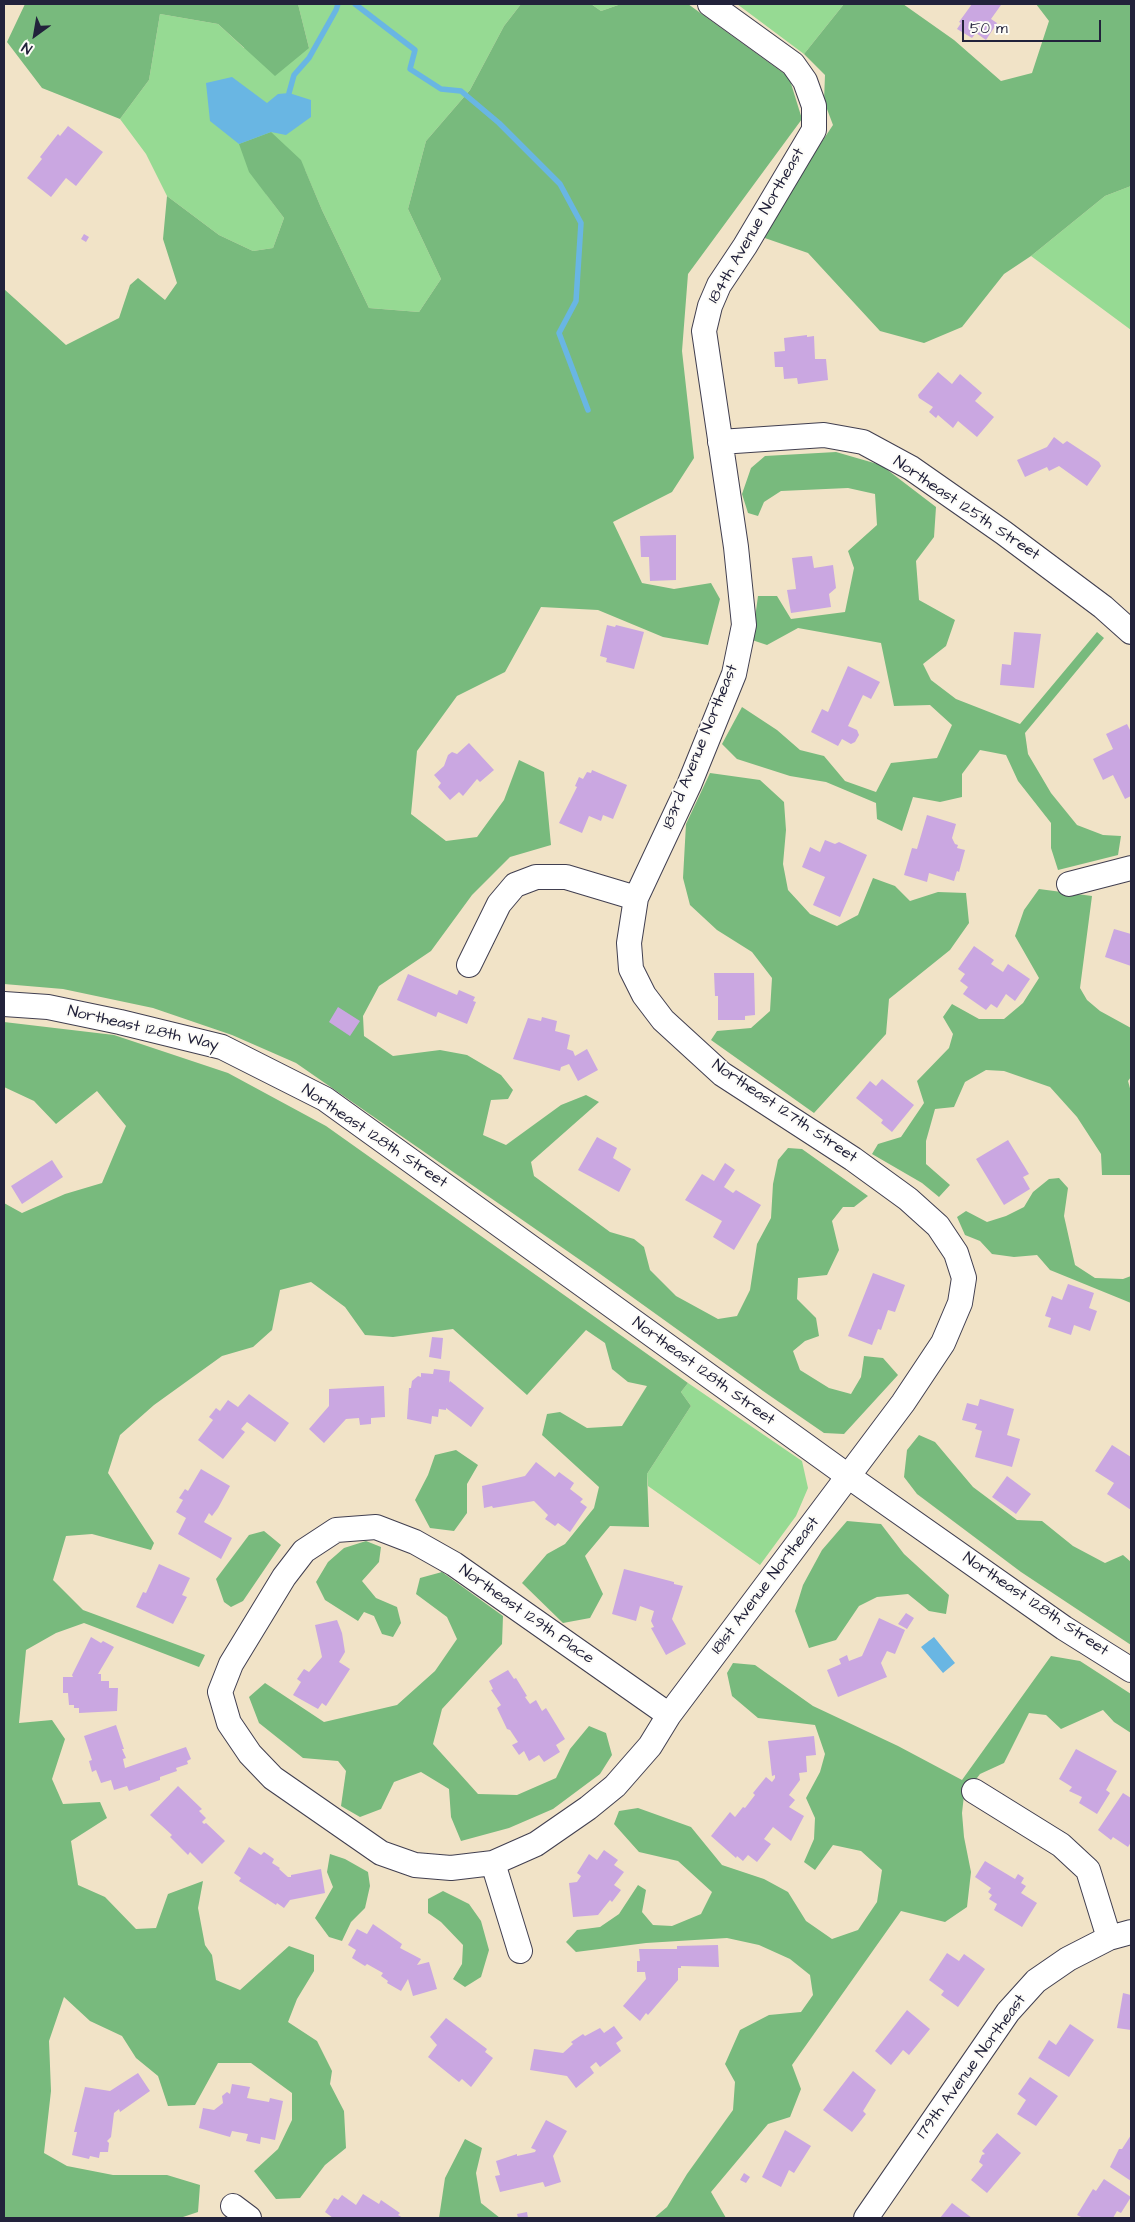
<!DOCTYPE html>
<style>
body{margin:0}
#map{position:relative;width:1135px;height:2222px;overflow:hidden;background:#f1e3c7;font-family:"Architects Daughter",sans-serif}
canvas{display:block}
.frame{position:absolute;inset:0;border:5px solid #22223b;pointer-events:none}
.north{position:absolute;left:10px;top:10px;width:50px;height:50px;-webkit-text-stroke:4px #fdfcf7;paint-order:stroke;rotate:212deg;font-size:14px;font-weight:700;line-height:20px;text-align:center;color:#22223b}
.north::after{content:'';display:block;margin:auto;width:18px;height:22px;background:#22223b;clip-path:polygon(50% 0,100% 100%,50% 72%,0 100%)}
.scale{position:absolute;left:962px;top:20px;width:139px;height:22px;box-sizing:border-box;border:2px solid #22223b;border-top:0;padding-left:6px;font-size:15px;line-height:18px;white-space:nowrap;color:#22223b;-webkit-text-stroke:4px #fdfcf7;paint-order:stroke}
</style>
<div id="map">
<canvas width="1135" height="2222"></canvas>
<div class="frame"></div>
<div class="north">N</div>
<div class="scale">50 m</div>
</div>
<script>
const ctx = document.querySelector('canvas').getContext('2d');
ctx.lineJoin = 'round';
function paint(path, color) {
  ctx.fillStyle = color;
  ctx.fill(path, 'evenodd');
}
function shape(rows) {
  const path = new Path2D();
  for (const r of rows) {
    path.moveTo(r[0], r[1]);
    for (let i = 2; i < r.length; i += 2) path.lineTo(r[i], r[i + 1]);
  }
  return path;
}
function stroke(path, color, width, dash) {
  ctx.strokeStyle = color;
  ctx.lineWidth = width;
  ctx.lineCap = dash ? 'butt' : 'round';
  ctx.setLineDash(dash || []);
  ctx.stroke(path);
}
function label(font, color, halo, rows, align = 'center') {
  ctx.font = font + ' "Architects Daughter",sans-serif';
  ctx.lineWidth = 4;
  ctx.setLineDash([]);
  ctx.textBaseline = 'middle';
  ctx.strokeStyle = halo;
  ctx.fillStyle = color;
  for (const [text, x, y, turn = 0] of rows) {
    ctx.save();
    ctx.translate(x, y);
    ctx.rotate((+turn || 0) * Math.PI / 180);
    ctx.textAlign = isNaN(turn) ? turn : align;
    if (halo) ctx.strokeText(text, 0, 0);
    ctx.fillText(text, 0, 0);
    ctx.restore();
  }
}
paint(shape([
 [298,4,521,4,504,26,470,90,426,141,408,209,441,279,419,312,369,308,322,210,305,170,266,194,284,218,273,248,253,251,219,235,167,196,146,154,120,119,149,80,160,14,218,24,244,48,309,48],
 [591,4,621,4,601,11],
 [737,4,844,4,804,54],
 [1131,186,1131,330,1031,256,1105,196],
 [688,1383,802,1461,808,1488,796,1516,760,1565,648,1486,647,1474,691,1406,681,1392]
]), '#96da93');
paint(shape([
 [25,4,298,4,309,48,275,76,218,24,160,14,149,80,120,119,42,88,7,42],
 [521,4,591,4,601,11,621,4,688,4,789,77,802,119,688,274,682,351,694,458,672,492,613,522,642,583,674,589,711,583,720,599,708,645,663,637,598,610,541,607,505,672,457,696,417,751,411,814,446,841,477,837,504,800,519,760,544,772,551,845,510,857,472,895,431,951,379,986,363,1016,364,1036,393,1056,440,1050,467,1055,501,1075,513,1090,508,1099,491,1100,483,1135,506,1145,561,1105,586,1095,599,1102,531,1162,534,1176,610,1232,634,1239,644,1247,650,1270,676,1296,718,1319,737,1316,750,1290,757,1244,771,1218,773,1184,778,1160,788,1148,802,1149,868,1196,854,1207,843,1207,832,1221,839,1250,827,1275,798,1278,797,1299,816,1318,819,1336,805,1341,793,1351,800,1370,829,1388,851,1394,861,1377,864,1356,883,1358,898,1375,844,1434,824,1433,763,1391,596,1271,296,1063,232,1035,153,1008,63,989,4,984,4,289,66,345,119,318,130,285,138,278,165,300,177,283,163,239,167,196,219,235,253,251,273,248,284,218,249,172,239,144,271,132,301,160,322,210,369,308,419,312,441,279,408,209,426,141,470,90,504,26],
 [844,4,903,4,954,40,1001,81,1032,73,1049,21,1036,4,1131,4,1131,186,1105,196,1031,256,1004,274,962,327,924,343,880,331,808,253,759,236,833,125,824,101,825,75,804,54],
 [836,452,881,465,936,507,934,537,916,561,919,600,955,620,946,646,923,664,931,680,956,699,1020,724,1097,632,1104,638,1025,733,1028,754,1051,793,1077,825,1103,835,1121,836,1118,855,1058,870,1051,848,1051,823,1018,781,1006,755,980,750,962,774,962,797,940,802,913,797,902,831,877,819,876,803,826,782,790,776,737,759,722,744,742,707,777,730,800,750,824,756,845,781,876,792,891,763,937,758,952,725,930,705,894,706,881,643,798,628,767,645,752,640,758,596,777,596,791,619,845,612,854,568,848,551,877,525,875,494,848,488,781,491,764,502,758,516,748,513,742,494,751,468,765,456],
 [710,773,760,780,784,802,786,830,783,864,788,890,810,914,837,926,858,915,873,878,895,886,910,901,938,892,966,893,969,923,950,950,889,999,886,1034,814,1113,711,1040,717,1031,751,1028,770,1011,772,978,752,952,717,930,690,905,683,878,686,824],
 [1039,889,1092,896,1080,988,1087,1000,1100,1011,1131,1028,1131,1077,1128,1081,1131,1092,1131,1175,1102,1175,1101,1154,1077,1117,1050,1087,1004,1071,986,1070,965,1082,954,1107,935,1109,926,1141,926,1164,950,1185,939,1197,922,1183,872,1154,878,1144,901,1137,924,1103,917,1081,949,1048,953,1034,943,1017,952,1004,979,1019,1004,1019,1023,1003,1039,978,1015,936,1024,910],
 [4,1022,114,1035,228,1073,326,1126,688,1383,681,1392,691,1406,647,1474,649,1527,610,1526,585,1556,603,1594,590,1618,563,1623,522,1583,547,1554,565,1544,594,1508,599,1487,542,1435,547,1414,560,1412,587,1428,622,1426,647,1386,628,1382,612,1369,605,1343,586,1330,527,1395,453,1329,393,1337,365,1335,345,1307,311,1282,280,1290,272,1330,253,1347,222,1356,154,1405,120,1435,108,1473,154,1543,151,1550,92,1534,66,1536,53,1580,83,1610,205,1655,199,1667,84,1623,56,1633,26,1650,19,1723,52,1720,65,1739,52,1779,63,1804,100,1802,107,1818,71,1841,78,1885,105,1897,136,1929,156,1928,168,1894,203,1881,198,1908,205,1945,212,1955,216,1980,240,1990,289,1946,314,1955,314,1971,297,1999,288,2022,317,2041,332,2071,330,2084,344,2111,346,2148,325,2165,300,2198,276,2199,254,2171,278,2149,292,2120,292,2093,251,2063,218,2063,195,2105,168,2106,158,2076,136,2058,122,2036,90,2021,64,1997,49,2041,51,2091,44,2153,67,2166,113,2175,167,2175,200,2185,198,2212,180,2218,4,2218,4,1203,22,1213,65,1194,102,1183,126,1126,97,1091,56,1124,34,1101,4,1087],
 [1059,1178,1068,1188,1064,1216,1075,1265,1095,1278,1123,1279,1131,1276,1131,1303,1050,1270,1037,1255,1014,1257,992,1254,980,1241,965,1235,957,1217,966,1211,987,1222,1006,1216,1024,1207,1033,1192,1049,1179],
 [919,1435,935,1442,973,1487,1017,1520,1042,1521,1073,1546,1105,1563,1123,1555,1131,1562,1131,1645,1021,1572,917,1494,904,1477,907,1450],
 [456,1450,478,1465,467,1484,467,1513,454,1531,430,1528,415,1500,428,1475,435,1455],
 [847,1521,881,1524,904,1554,949,1595,946,1614,929,1611,908,1594,877,1597,859,1606,836,1640,809,1648,795,1611,803,1585,822,1550],
 [264,1531,281,1545,243,1601,231,1607,224,1602,216,1579,249,1535],
 [366,1541,381,1547,379,1562,362,1581,376,1598,397,1607,401,1623,393,1637,382,1634,374,1616,364,1612,358,1621,325,1600,316,1582,328,1562,344,1548],
 [442,1572,503,1616,502,1644,442,1709,433,1744,478,1794,517,1795,556,1778,570,1749,589,1726,606,1733,612,1755,600,1774,553,1809,509,1828,461,1841,451,1817,449,1789,421,1772,394,1782,381,1809,360,1817,341,1806,346,1771,338,1761,303,1758,259,1723,249,1697,265,1683,324,1722,397,1705,435,1671,457,1639,447,1617,416,1594,420,1578],
 [1051,1656,1080,1661,1131,1694,1131,1733,1114,1722,1103,1710,1061,1729,1046,1715,1029,1713,1004,1763,980,1774,964,1795,962,1813,964,1837,971,1872,967,1907,945,1922,901,1911,792,2065,801,2089,790,2117,768,2124,711,2192,726,2218,654,2218,667,2207,687,2174,733,2110,735,2082,725,2064,740,2030,769,2015,801,2012,813,1995,810,1975,790,1959,759,1945,727,1938,646,1943,576,1952,566,1942,577,1930,600,1927,619,1914,638,1885,646,1890,642,1912,653,1925,672,1926,701,1914,712,1892,678,1861,639,1852,614,1824,619,1811,638,1808,691,1827,722,1865,764,1879,788,1892,806,1921,832,1939,858,1930,877,1902,882,1870,861,1851,833,1845,815,1870,804,1862,814,1839,815,1818,806,1798,820,1772,825,1754,815,1725,758,1718,732,1696,727,1673,733,1663,755,1665,813,1706,898,1746,962,1780],
 [330,1854,345,1859,368,1872,370,1886,365,1908,351,1922,342,1941,329,1937,315,1918,333,1887,327,1872],
 [443,1891,469,1904,481,1921,489,1950,481,1977,465,1987,453,1979,462,1964,463,1945,441,1922,428,1913,428,1899],
 [465,2139,482,2148,476,2173,481,2203,500,2218,439,2218,445,2178]
]), '#78ba7d');
paint(shape([
 [232,77,267,103,278,94,289,93,311,100,311,117,286,135,271,132,239,144,210,121,206,83],
 [934,1637,955,1663,943,1673,921,1647]
]), '#69b6e3');
stroke(shape([
 [355,4,415,50,410,69,441,89,461,91,499,123,560,184,581,223,576,301,559,333,588,410],
 [289,93,294,75,309,58,336,10,338,4]
]), '#69b6e3', 5.5);
paint(shape([
 [972,4,1001,5,991,19,997,23,986,40,976,33,972,38,957,29,961,23,959,22],
 [68,126,103,152,76,186,66,178,51,197,27,178,42,159,40,157,58,134,60,136],
 [84,234,89,237,86,242,81,239],
 [807,335,807,337,814,336,815,359,826,359,828,380,798,384,797,378,784,379,783,367,775,367,774,352,785,351,784,338],
 [938,372,952,384,960,374,982,393,975,401,994,417,977,437,958,421,953,428,938,415,936,418,929,412,933,407,919,398,918,395],
 [1054,437,1063,444,1067,441,1099,462,1101,466,1087,486,1059,466,1049,471,1047,467,1025,477,1017,460,1047,447],
 [676,535,676,580,650,581,649,557,641,557,640,536],
 [812,556,814,568,833,565,836,588,829,594,831,607,791,613,787,590,796,589,792,558],
 [607,625,615,627,616,625,644,632,634,669,606,662,607,658,600,656],
 [1014,632,1041,634,1034,688,1000,685,1002,664,1011,665],
 [848,666,880,682,871,699,863,695,848,726,857,730,859,735,855,742,851,744,842,739,838,746,811,732,822,709,828,712],
 [1127,724,1131,732,1131,796,1125,799,1113,775,1103,780,1093,759,1113,749,1106,734],
 [469,743,494,770,480,782,477,779,463,796,459,792,450,800,438,787,441,783,434,775,444,766,448,755,452,752,457,754],
 [592,770,627,785,613,819,603,815,601,821,589,816,582,833,559,823,577,787,575,786,579,777,583,779,587,772,591,773],
 [927,815,956,824,952,838,955,844,958,845,957,848,965,850,959,872,957,871,954,881,929,873,927,882,904,875,912,848,917,849],
 [825,840,835,844,839,842,867,855,840,917,813,905,825,877,802,867,810,847,820,852],
 [1114,929,1131,934,1131,966,1105,957],
 [974,946,994,960,991,964,1003,972,1008,964,1030,979,1015,1001,1006,994,997,1008,991,1004,986,1010,963,994,968,987,960,981,965,974,958,969],
 [714,973,754,973,755,1015,745,1016,745,1020,718,1020,718,996,715,996],
 [408,974,457,995,459,990,475,997,473,1001,476,1002,467,1024,438,1012,436,1017,397,1000],
 [338,1007,360,1021,350,1036,329,1022],
 [542,1017,557,1021,555,1031,570,1035,567,1049,573,1051,575,1056,587,1049,598,1070,578,1081,569,1064,561,1067,560,1071,513,1059,528,1018,541,1021],
 [882,1079,914,1105,892,1132,881,1123,883,1120,856,1098,870,1081,876,1086],
 [597,1137,617,1148,613,1158,631,1169,619,1192,578,1170],
 [1008,1140,1029,1174,1023,1177,1030,1189,1004,1205,976,1159],
 [52,1160,63,1177,22,1204,11,1186],
 [725,1163,735,1170,724,1187,733,1193,736,1190,761,1205,734,1250,713,1237,722,1221,685,1200,702,1174,714,1181],
 [873,1273,905,1285,895,1312,888,1310,881,1330,878,1329,872,1345,848,1336],
 [1068,1284,1094,1293,1089,1308,1097,1311,1090,1331,1074,1325,1071,1335,1048,1327,1051,1318,1045,1316,1052,1296,1062,1300],
 [432,1337,443,1338,441,1359,429,1357],
 [434,1369,450,1371,449,1383,450,1381,484,1408,471,1427,446,1408,446,1410,439,1409,438,1417,432,1416,431,1424,407,1419,409,1388,411,1388,412,1381,418,1376,421,1377,421,1373,433,1374],
 [384,1386,385,1417,371,1418,371,1424,360,1425,359,1418,346,1419,324,1443,309,1429,329,1406,329,1389],
 [249,1394,289,1423,275,1442,247,1422,241,1429,245,1432,223,1459,198,1440,213,1420,209,1417,216,1408,220,1411,228,1400,238,1407],
 [980,1399,1014,1409,1007,1435,1020,1439,1012,1467,975,1457,982,1431,975,1429,977,1424,962,1420,967,1403,978,1406],
 [1112,1445,1131,1457,1131,1510,1107,1494,1114,1483,1095,1471],
 [536,1462,555,1477,559,1472,574,1483,570,1489,583,1499,580,1502,587,1507,570,1532,558,1523,555,1526,545,1519,548,1515,534,1501,493,1508,492,1506,484,1508,482,1486,525,1476],
 [201,1469,230,1486,218,1508,212,1516,209,1513,204,1522,232,1538,221,1559,178,1534,186,1518,176,1512,183,1500,179,1498,185,1489,188,1491],
 [1007,1476,1031,1494,1016,1514,992,1497],
 [159,1564,190,1578,182,1595,187,1597,173,1624,136,1607,143,1592,146,1593],
 [624,1569,674,1582,674,1584,683,1586,672,1619,686,1644,666,1655,651,1628,654,1627,651,1621,654,1611,640,1606,636,1621,612,1614],
 [906,1613,914,1618,907,1629,898,1624],
 [879,1618,905,1630,895,1654,887,1651,881,1663,887,1677,838,1697,827,1670,841,1664,839,1659,847,1655,849,1661,862,1656],
 [337,1620,342,1633,345,1652,339,1662,350,1669,326,1706,322,1703,318,1709,293,1695,301,1682,297,1679,304,1669,309,1672,322,1657,315,1625],
 [91,1637,101,1643,103,1641,114,1647,98,1674,101,1674,101,1681,109,1681,109,1688,118,1688,117,1711,79,1713,79,1708,74,1708,74,1705,69,1705,68,1693,63,1693,63,1677,73,1677,72,1675],
 [508,1670,514,1679,516,1678,527,1696,525,1697,530,1704,536,1700,542,1711,546,1708,565,1739,556,1745,560,1752,544,1762,539,1755,529,1761,524,1751,519,1755,512,1745,518,1742,510,1730,507,1729,497,1708,501,1705,491,1690,493,1689,489,1681],
 [116,1725,124,1749,122,1749,126,1758,123,1759,125,1768,186,1747,191,1759,187,1761,188,1764,176,1768,177,1771,160,1777,160,1780,129,1791,127,1786,114,1790,111,1780,101,1783,96,1770,92,1772,89,1761,92,1760,84,1736],
 [814,1736,816,1755,806,1756,807,1772,799,1773,800,1780,789,1795,795,1800,789,1807,804,1816,791,1841,773,1827,764,1839,771,1844,757,1862,748,1855,743,1861,737,1856,736,1858,711,1836,730,1812,735,1817,743,1807,745,1808,755,1795,753,1793,766,1777,772,1782,775,1778,775,1775,772,1776,768,1741],
 [1076,1749,1117,1771,1106,1790,1110,1793,1097,1814,1079,1803,1082,1797,1069,1791,1072,1787,1059,1779],
 [178,1786,202,1809,199,1811,206,1818,202,1822,204,1824,206,1823,225,1841,202,1864,190,1852,188,1855,170,1837,172,1835,150,1815],
 [1123,1793,1131,1798,1131,1842,1128,1847,1113,1837,1111,1840,1098,1830],
 [249,1847,261,1855,264,1852,274,1859,272,1863,280,1868,279,1869,288,1877,291,1877,291,1875,321,1869,325,1893,290,1900,284,1908,277,1903,276,1905,239,1881,241,1878,234,1873],
 [604,1850,618,1860,614,1865,624,1872,614,1885,621,1890,612,1902,610,1900,598,1915,573,1917,569,1883,577,1882,581,1876,577,1873,589,1854,597,1860],
 [985,1861,1015,1879,1018,1874,1024,1878,1021,1883,1026,1886,1021,1893,1037,1903,1022,1927,994,1910,997,1904,989,1899,992,1895,988,1892,991,1888,975,1877],
 [373,1924,402,1944,400,1948,421,1959,417,1965,429,1962,437,1989,413,1996,408,1979,401,1991,387,1983,388,1981,381,1976,383,1973,367,1964,365,1966,352,1958,356,1950,348,1945,357,1929,367,1934],
 [718,1945,719,1967,681,1966,681,1968,678,1968,678,1980,648,2015,646,2013,640,2021,623,2006,646,1979,645,1972,637,1972,637,1961,640,1961,639,1949,677,1949,677,1946],
 [947,1953,959,1961,964,1954,985,1969,958,2007,941,1995,944,1991,929,1980],
 [1123,1993,1131,1995,1131,2030,1117,2028],
 [907,2010,930,2029,909,2055,903,2050,891,2065,875,2051],
 [446,2018,487,2049,485,2052,493,2058,471,2087,462,2079,459,2082,428,2057,437,2045,430,2037],
 [1070,2024,1094,2040,1069,2077,1038,2058,1049,2040,1056,2045],
 [614,2026,623,2038,616,2043,621,2051,600,2067,596,2062,590,2067,594,2073,576,2088,567,2076,530,2070,534,2049,563,2053,573,2044,571,2042,583,2034,585,2036,600,2028,604,2033],
 [853,2071,876,2090,863,2111,866,2114,852,2132,823,2110],
 [138,2073,150,2091,120,2112,119,2109,114,2113,111,2137,107,2141,109,2143,108,2152,100,2152,99,2158,90,2156,89,2159,72,2155,77,2132,74,2132,85,2087,110,2091],
 [1030,2077,1058,2096,1036,2126,1017,2114,1026,2100,1018,2094],
 [232,2084,250,2087,247,2098,269,2102,270,2098,283,2101,275,2140,261,2137,260,2144,246,2141,248,2134,232,2131,230,2137,199,2128,203,2108,214,2110,223,2103,222,2096,227,2092,230,2094],
 [546,2120,567,2131,553,2156,561,2182,545,2187,543,2182,500,2192,495,2176,500,2175,496,2161,517,2154,517,2156,535,2152,536,2150,531,2148],
 [785,2130,811,2146,794,2173,789,2170,781,2187,762,2177],
 [997,2133,1021,2153,987,2193,971,2180,983,2165,979,2162,982,2155,985,2154,982,2151],
 [1131,2135,1131,2181,1110,2167,1119,2149,1122,2149],
 [744,2173,750,2177,746,2183,740,2180],
 [1104,2179,1131,2197,1121,2213,1117,2211,1113,2218,1083,2218,1077,2215,1093,2189,1096,2191],
 [363,2194,379,2204,381,2200,400,2213,398,2215,403,2218,333,2218,325,2212,334,2198,338,2200,342,2195,356,2205],
 [952,2203,972,2218,940,2218],
 [527,2212,528,2218,518,2218,517,2214]
]), '#caa7e1');
const minor = shape([
 [720,442,824,435,863,442,911,468,1004,533,1103,607,1131,632],
 [1069,884,1131,868],
 [469,965,499,904,515,885,536,877,566,877,636,898],
 [4,1004,48,1007,120,1022,222,1047,325,1099,848,1476,1064,1628,1131,1670],
 [669,1715,454,1564,415,1542,376,1527,336,1530,304,1551,284,1577,231,1664,220,1692,229,1723,250,1754,273,1778,381,1853,415,1865,451,1868,493,1863,536,1844,588,1808,615,1786,650,1746,669,1715,903,1403,943,1343,960,1303,964,1278,956,1253,938,1226,908,1199,853,1159,722,1074,663,1020,644,995,631,969,629,943,636,898,689,785,734,674,744,625,736,547,704,331,710,306,719,285,745,246,814,130,814,106,805,81,793,64,710,4],
 [974,1791,1061,1845,1088,1870,1109,1938],
 [493,1863,520,1951],
 [233,2206,249,2218],
 [866,2218,1008,2012,1036,1981,1068,1959,1109,1938,1131,1932]
]);
stroke(minor, '#413f50', 26);
stroke(minor, '#fff', 24);
label('16px', '#22223b', '#fdfcf7', [
 ["184th Avenue Northeast",757,226,-60],
 ["Northeast 125th Street",966,509,34],
 ["183rd Avenue Northeast",701,747,-68],
 ["Northeast 128th Way",143,1029,13],
 ["Northeast 127th Street",784,1112,34],
 ["Northeast 128th Street",374,1137,34],
 ["Northeast 128th Street",703,1372,36],
 ["181st Avenue Northeast",766,1586,-53],
 ["Northeast 128th Street",1035,1605,34],
 ["Northeast 129th Place",526,1615,35],
 ["179th Avenue Northeast",972,2067,-54]
]);
</script>
